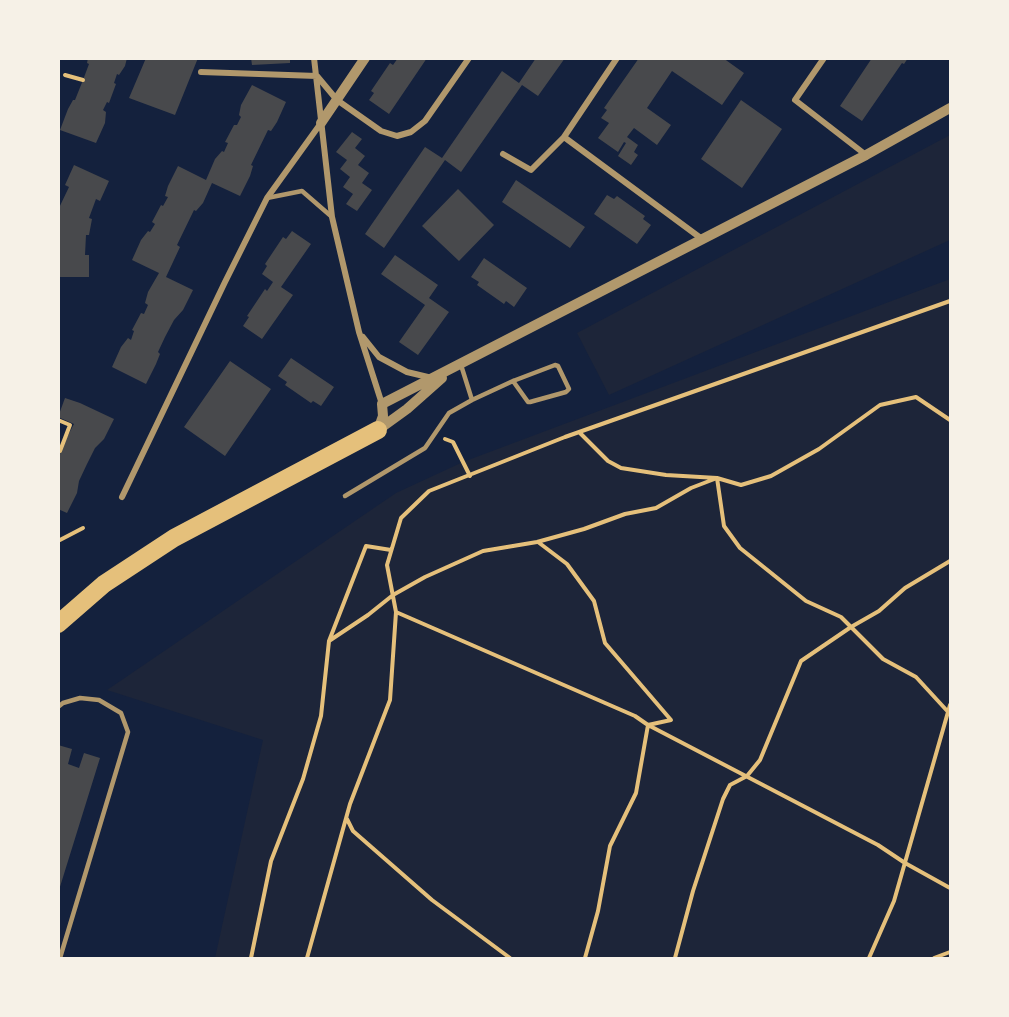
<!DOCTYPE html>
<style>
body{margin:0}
#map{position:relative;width:1009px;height:1017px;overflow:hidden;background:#14213d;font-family:"Alegreya Sans",sans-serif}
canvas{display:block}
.frame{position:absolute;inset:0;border:60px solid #f6f1e7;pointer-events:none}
</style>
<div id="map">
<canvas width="1009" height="1017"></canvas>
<div class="frame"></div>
</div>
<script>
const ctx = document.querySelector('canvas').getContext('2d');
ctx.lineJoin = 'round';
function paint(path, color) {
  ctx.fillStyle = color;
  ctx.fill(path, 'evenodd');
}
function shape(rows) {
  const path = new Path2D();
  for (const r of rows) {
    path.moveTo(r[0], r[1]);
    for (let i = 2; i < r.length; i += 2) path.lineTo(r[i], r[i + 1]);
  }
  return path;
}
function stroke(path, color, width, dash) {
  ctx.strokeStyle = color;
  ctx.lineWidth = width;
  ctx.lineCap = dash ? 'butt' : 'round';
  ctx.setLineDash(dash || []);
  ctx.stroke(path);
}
paint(shape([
 [950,135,950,240,609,395,577,333],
 [950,279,950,958,215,958,263,740,107,690,396,493,463,462]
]), '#1d2539');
paint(shape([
 [88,58,127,58,125,66,119,75,117,74,114,83,116,84,109,103,107,102,103,110,106,112,105,123,96,143,60,130,68,109,73,100,75,100,83,80,89,64,87,63],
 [146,58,198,58,175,115,129,98],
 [251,58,290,58,290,63,252,65],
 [398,58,427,58,389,114,369,100,374,93,371,91,390,63,393,65],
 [536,58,565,58,538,96,522,85,461,172,445,160,384,248,365,234,425,147,442,158,502,71,519,83],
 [639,58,723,58,744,73,722,105,672,71,647,108,671,125,657,145,634,128,627,137,638,145,634,152,638,155,631,165,618,156,626,143,624,142,618,152,598,138,609,123,601,118,607,110,604,108],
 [872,58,908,58,904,64,902,63,862,121,840,106],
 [252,85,286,102,277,122,271,131,268,130,251,165,253,166,250,176,240,196,212,183,203,203,196,211,194,210,177,245,180,247,166,277,193,290,183,310,174,320,165,337,158,352,160,354,156,364,146,384,112,367,121,347,128,338,131,340,134,331,132,330,141,313,144,314,148,305,145,303,148,292,159,273,132,260,141,240,148,231,150,232,155,224,152,222,161,205,163,206,168,197,165,196,168,186,178,166,206,180,215,159,222,151,224,152,228,143,225,142,234,125,237,125,241,117,239,115,241,105],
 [741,100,782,129,742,188,701,159],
 [352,132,362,139,355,148,365,156,358,165,369,173,362,183,372,190,357,211,346,204,353,194,343,187,350,177,340,169,347,160,336,152],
 [74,165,109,181,100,201,96,199,89,218,92,219,89,235,86,235,85,255,89,255,89,277,58,277,58,210,69,187,65,185],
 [516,180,585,227,570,248,502,202],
 [458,189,494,225,459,261,422,226],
 [607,195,614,199,617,196,645,216,643,219,651,225,637,244,594,214],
 [292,231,311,244,281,287,293,295,262,339,243,326,249,317,247,316,265,289,267,291,273,282,262,274,267,266,265,264,283,237,286,239],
 [395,255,438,285,429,298,449,312,418,355,399,342,425,305,381,274],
 [484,258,527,288,514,307,506,301,504,304,477,285,479,282,471,277],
 [291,358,334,387,321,406,313,401,311,403,285,385,287,382,278,376],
 [230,361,271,389,225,456,184,427],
 [65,398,80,403,114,419,104,439,95,448,87,464,79,481,77,493,67,513,58,509,58,454,74,424,58,417],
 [58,745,72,749,68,764,79,768,84,753,100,758,59,890]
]), '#48494c');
stroke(shape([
 [65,75,83,80],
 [58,420,70,425,60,451],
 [579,432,608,461,621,468,666,475,717,478,724,526,740,548,806,601,841,617,883,659,916,677,950,714],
 [445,439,453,442,470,476],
 [58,541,83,528],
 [538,542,567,564,594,601,605,643,671,720,648,725,636,793,610,846,598,911,585,958],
 [396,612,635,716,648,725,878,845,905,863,950,888],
 [329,641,368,615,393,595,425,577,483,551,537,542,584,529,625,514,656,508,691,488,717,478,741,485,771,476,819,449,880,405,916,397,950,420],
 [347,819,353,831,432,900,510,958],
 [251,958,271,861,303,779,321,716,329,641,366,546,391,550],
 [307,958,350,804,390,700,396,612,387,565,401,518,429,491,565,437,950,301],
 [675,958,693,891,723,799,730,785,747,776,760,760,801,661,851,627,879,611,905,588,950,561],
 [869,958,894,901,950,705],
 [934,958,950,952]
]), '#e5c07b', 4);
stroke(shape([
 [267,198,302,191,332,217],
 [472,400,513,381,555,365,558,366,569,389,566,392,530,402,528,402,513,381],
 [345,496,425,448,449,413,472,400,461,365],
 [58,707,63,703,80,698,99,700,121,713,128,732,60,958]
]), '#b1986c', 4.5);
stroke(shape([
 [314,58,332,217,359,332,382,404],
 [617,58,564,137,702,239],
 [824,58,795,100,866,155],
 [201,72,317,76,337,100,381,131,397,136,411,132,425,121,469,58],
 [503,154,531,170,564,137],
 [363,337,379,357,407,372,432,378],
 [122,497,225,282,267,198,321,123]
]), '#b1986c', 6);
stroke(shape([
 [321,123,365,58],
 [378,430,383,416,382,404,866,155,950,108],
 [378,430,407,409,442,378]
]), '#b1986c', 10);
stroke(shape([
 [58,624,104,584,174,538,378,430]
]), '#e5c07b', 18);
</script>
